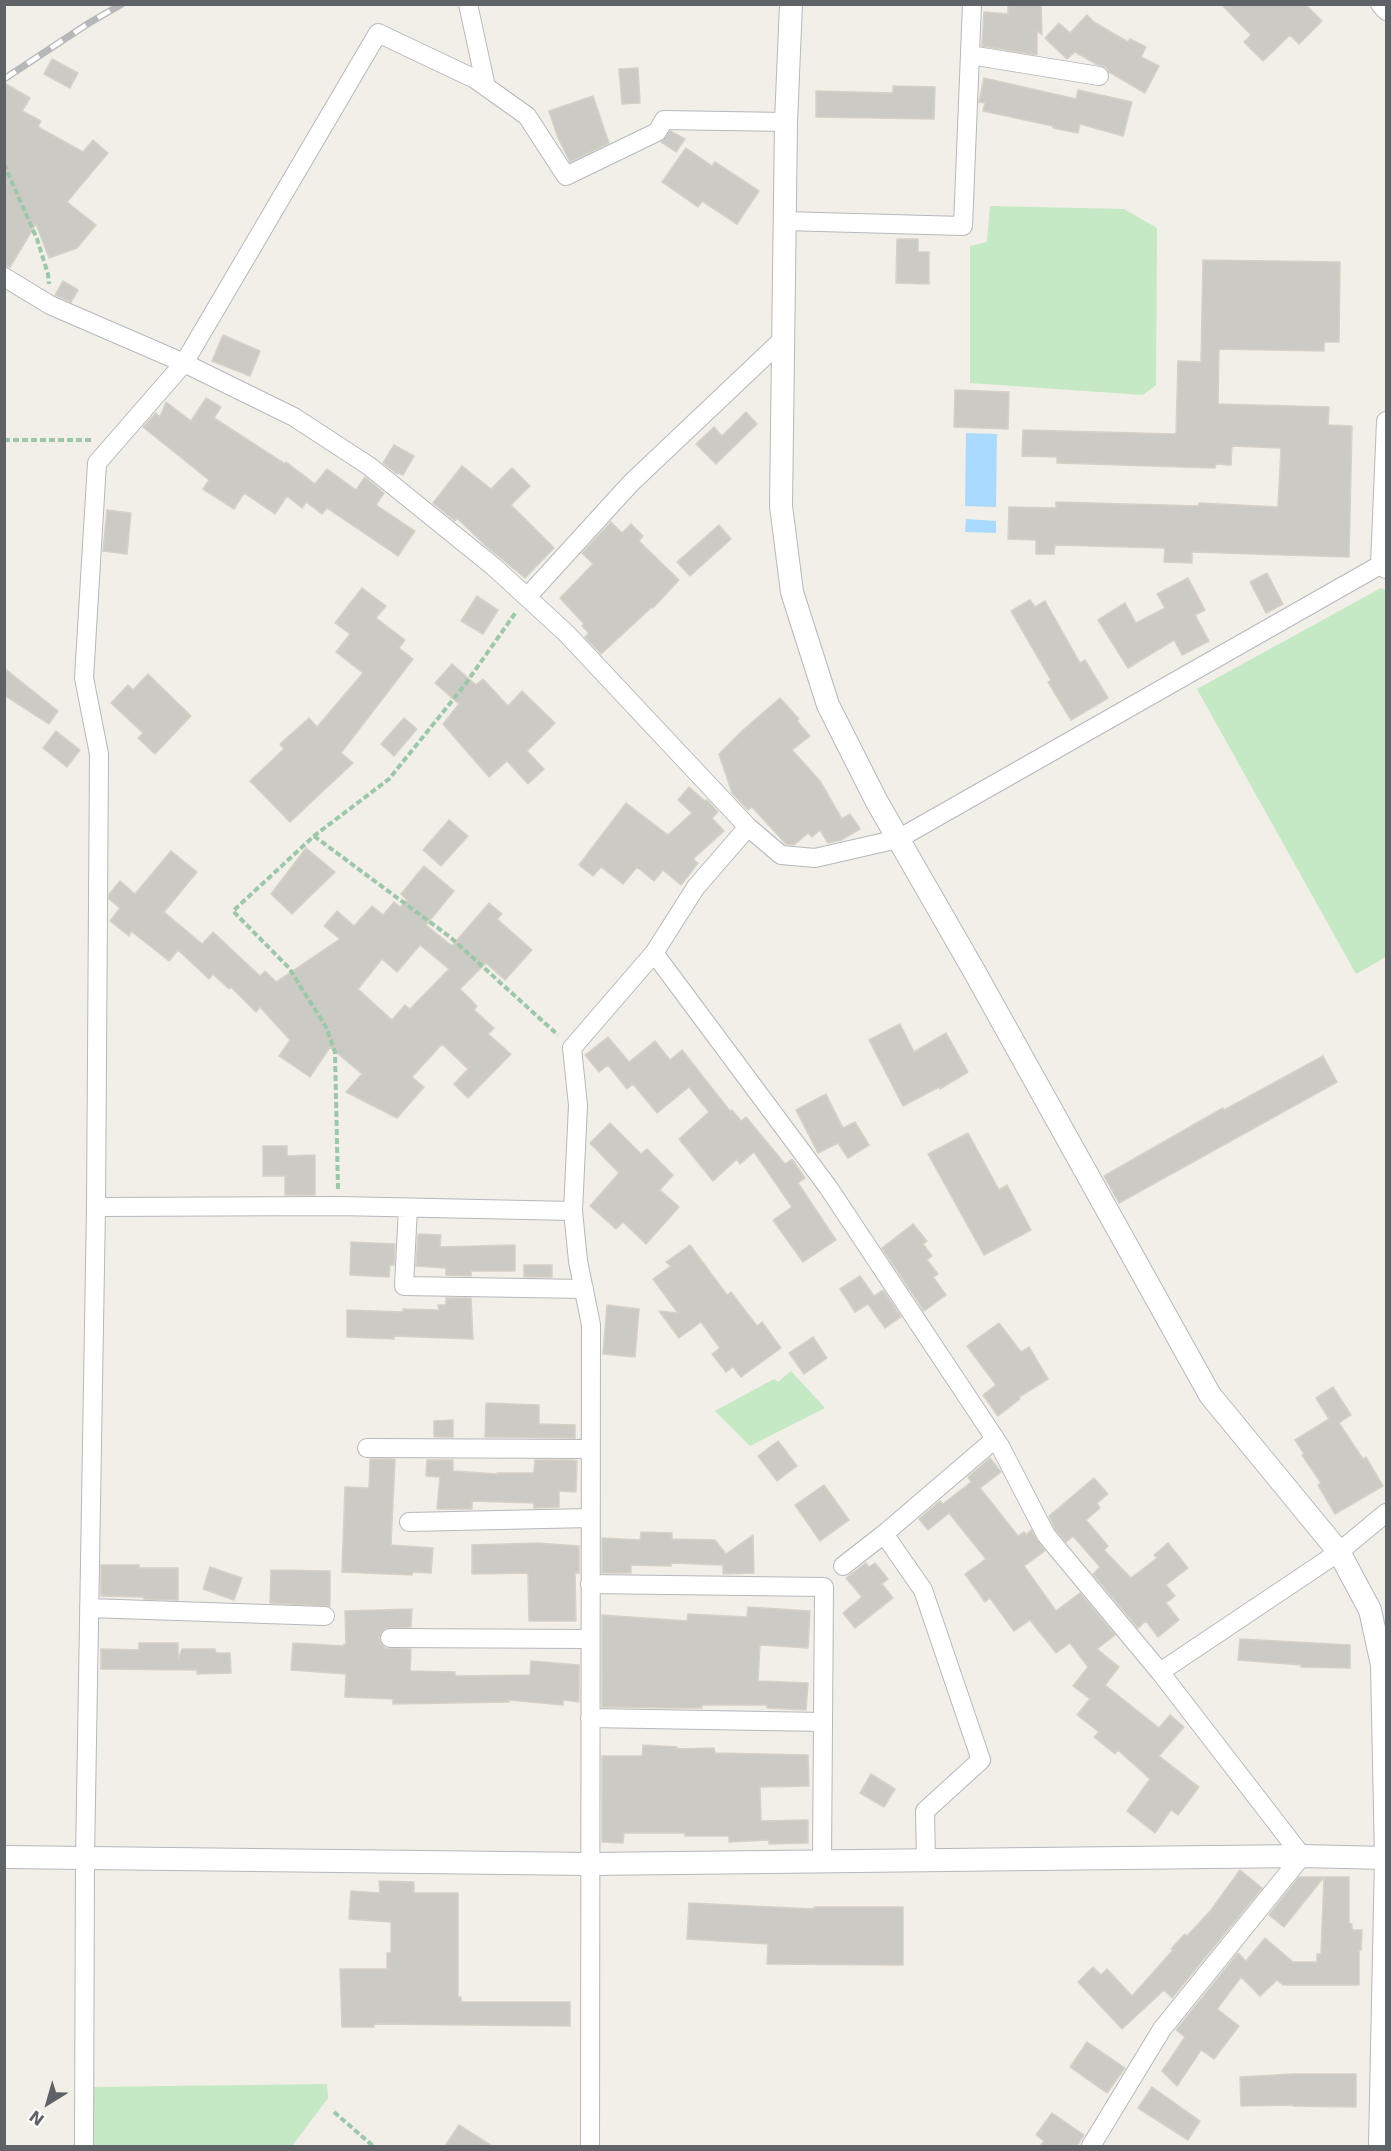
<!DOCTYPE html>
<style>
body{margin:0}
#map{position:relative;width:1391px;height:2151px;overflow:hidden;background:#f1efe8;font-family:"DejaVu Sans",sans-serif}
canvas{display:block}
.frame{position:absolute;inset:0;border:6px solid #5f6368;pointer-events:none}
.north{position:absolute;left:18px;top:2073px;width:60px;height:60px;-webkit-text-stroke:4px #fff;paint-order:stroke;rotate:217deg;font-size:16px;font-weight:700;line-height:24px;text-align:center;color:#5f6368}
.north::after{content:'';display:block;margin:auto;width:21px;height:27px;background:#5f6368;clip-path:polygon(50% 0,100% 100%,50% 72%,0 100%)}
</style>
<div id="map">
<canvas width="1391" height="2151"></canvas>
<div class="frame"></div>
<div class="north">N</div>
</div>
<script>
const ctx = document.querySelector('canvas').getContext('2d');
ctx.lineJoin = 'round';
function paint(path, color) {
  ctx.fillStyle = color;
  ctx.fill(path, 'evenodd');
}
function shape(rows) {
  const path = new Path2D();
  for (const r of rows) {
    path.moveTo(r[0], r[1]);
    for (let i = 2; i < r.length; i += 2) path.lineTo(r[i], r[i + 1]);
  }
  return path;
}
function stroke(path, color, width, dash) {
  ctx.strokeStyle = color;
  ctx.lineWidth = width;
  ctx.lineCap = dash ? 'butt' : 'round';
  ctx.setLineDash(dash || []);
  ctx.stroke(path);
}
paint(shape([
 [990,206,1124,209,1157,228,1156,385,1143,395,970,383,970,246,987,242],
 [1381,588,1386,591,1386,957,1356,974,1197,689],
 [791,1371,825,1408,750,1446,715,1411,774,1379,778,1382],
 [327,2084,328,2098,292,2146,94,2146,92,2087]
]), '#c5e8c5');
paint(shape([
 [966,433,997,434,996,507,965,506],
 [966,519,996,521,996,533,965,532]
]), '#aadaff');
const building = shape([
 [1008,4,1041,4,1042,35,1037,31,1037,55,982,46,984,12,1008,14,1008,4],
 [1221,4,1305,4,1322,21,1299,44,1290,35,1263,61,1244,42,1251,35,1221,4],
 [1087,15,1094,22,1128,42,1130,39,1146,47,1141,57,1159,66,1145,93,1109,72,1106,67,1096,64,1075,52,1067,59,1045,38,1059,23,1070,33,1087,15],
 [52,59,78,73,70,88,44,74,52,59],
 [638,68,640,103,622,104,619,69,638,68],
 [984,78,1076,99,1078,90,1132,102,1123,136,1080,124,1078,133,1053,128,1053,126,983,111,985,103,979,102,984,78],
 [4,83,30,98,22,111,41,121,38,127,83,152,93,140,108,153,67,202,96,225,77,248,49,258,36,224,10,267,4,266,4,83],
 [893,86,935,87,934,119,816,117,816,91,893,93,893,86],
 [593,96,609,143,570,162,558,138,549,111,593,96],
 [670,131,685,139,676,152,661,142,670,131],
 [686,148,712,166,715,162,759,191,737,224,702,201,698,207,662,182,686,148],
 [897,239,918,239,918,252,929,252,929,284,896,283,897,239],
 [1203,260,1340,262,1339,342,1324,342,1324,351,1219,349,1218,404,1329,407,1328,425,1352,426,1349,557,1192,552,1192,563,1164,562,1165,548,1055,545,1054,554,1036,554,1036,540,1008,539,1009,507,1056,508,1056,502,1199,506,1199,503,1278,507,1281,448,1232,446,1231,465,1216,464,1215,468,1057,463,1057,457,1022,456,1023,430,1176,434,1178,361,1201,362,1203,260],
 [63,281,78,290,71,302,55,295,63,281],
 [223,335,260,351,250,376,212,361,223,335],
 [955,390,1009,392,1008,429,954,427,955,390],
 [206,398,221,407,214,418,285,464,286,462,315,484,327,469,356,490,365,477,384,493,376,505,415,531,398,556,327,508,322,514,306,502,302,508,287,496,275,514,244,493,234,509,203,489,209,480,143,427,156,413,160,417,166,402,191,421,206,398],
 [746,412,757,424,716,464,696,444,714,427,722,436,746,412],
 [394,445,414,456,403,475,398,473,397,474,383,463,394,445],
 [462,466,491,489,512,468,530,486,511,505,554,548,525,578,485,545,457,518,455,521,433,503,462,466],
 [107,510,131,513,127,554,103,551,107,510],
 [611,522,622,533,631,524,643,536,639,541,679,580,653,608,652,607,601,654,585,637,589,633,582,626,584,624,560,598,593,564,582,553,611,522],
 [719,525,731,539,690,576,677,562,719,525],
 [1267,573,1283,604,1266,613,1250,582,1267,573],
 [1188,578,1205,610,1195,615,1209,641,1182,655,1174,640,1128,668,1098,620,1125,603,1136,623,1165,608,1157,594,1188,578],
 [362,588,386,606,376,618,405,640,399,648,413,659,341,753,353,763,290,822,250,781,284,749,280,744,309,718,317,727,363,673,336,652,350,634,335,623,362,588],
 [477,596,498,610,483,634,461,621,477,596],
 [1030,600,1035,607,1045,601,1080,663,1085,660,1108,698,1071,720,1048,682,1051,680,1011,611,1030,600],
 [452,664,476,685,483,679,508,706,522,691,555,723,527,751,544,769,528,784,507,761,489,777,443,724,459,704,435,683,452,664],
 [4,668,58,711,49,724,4,695,4,668],
 [148,674,191,716,155,754,138,738,143,733,111,703,128,685,133,690,148,674],
 [780,698,799,719,797,721,810,736,792,750,820,781,842,819,850,814,860,829,841,840,828,843,820,830,812,837,808,833,794,845,786,844,752,807,748,810,732,793,719,754,742,731,780,698],
 [404,718,417,729,394,756,381,744,404,718],
 [56,731,80,750,67,767,43,748,56,731],
 [689,787,705,801,707,800,718,812,712,818,724,831,693,859,698,863,681,885,663,870,654,881,637,867,623,884,601,867,593,876,579,865,626,803,668,835,692,813,678,800,689,787],
 [449,820,468,836,441,866,423,850,449,820],
 [306,848,335,872,292,914,271,894,306,848],
 [171,851,197,872,164,912,202,944,213,932,260,976,265,971,276,982,340,939,324,926,337,911,354,926,372,906,383,915,394,902,400,907,407,900,401,894,424,866,454,891,426,925,452,946,489,903,502,914,497,919,532,950,505,980,486,963,460,989,477,1006,474,1010,494,1028,488,1034,511,1054,468,1098,454,1084,468,1069,442,1044,412,1077,424,1087,397,1118,346,1092,362,1074,330,1047,310,1077,279,1056,290,1040,260,1007,256,1012,231,987,229,989,213,974,209,979,178,950,169,961,131,931,129,936,110,921,120,908,109,899,109,894,120,881,135,894,171,851],
 [420,945,449,969,410,1009,405,1005,392,1020,358,989,382,959,397,972,420,945],
 [900,1024,914,1052,946,1033,968,1072,940,1089,939,1087,903,1106,869,1040,900,1024],
 [608,1037,629,1062,655,1041,670,1060,682,1050,730,1111,732,1110,741,1121,746,1117,785,1164,792,1159,805,1178,798,1183,836,1240,803,1262,773,1220,792,1207,754,1152,740,1164,737,1159,713,1181,679,1139,709,1112,689,1087,657,1113,633,1084,627,1089,608,1065,599,1072,585,1055,608,1037],
 [1323,1056,1337,1082,1119,1203,1104,1176,1223,1108,1224,1110,1323,1056],
 [826,1094,843,1128,855,1122,869,1145,848,1158,838,1143,818,1153,796,1110,826,1094],
 [610,1123,641,1154,647,1149,673,1175,660,1190,679,1207,646,1244,623,1222,616,1229,590,1206,619,1173,590,1143,610,1123],
 [968,1133,999,1190,1007,1185,1031,1230,984,1255,928,1154,968,1133],
 [263,1146,287,1146,287,1156,315,1155,315,1195,285,1195,285,1176,263,1176,263,1146],
 [913,1224,927,1241,923,1244,932,1256,927,1260,938,1274,933,1277,946,1295,924,1311,882,1248,913,1224],
 [418,1234,441,1235,440,1247,515,1245,515,1271,471,1271,471,1276,446,1275,446,1268,416,1266,418,1234],
 [351,1242,395,1244,394,1265,390,1265,389,1277,350,1275,351,1242],
 [690,1245,727,1295,731,1292,757,1326,762,1322,781,1348,741,1377,733,1367,726,1372,712,1354,720,1348,701,1322,679,1338,659,1311,678,1313,653,1279,671,1266,666,1262,690,1245],
 [524,1265,552,1265,552,1277,524,1277,524,1265],
 [860,1276,874,1296,883,1290,901,1317,885,1328,868,1304,855,1312,840,1289,860,1276],
 [446,1298,471,1298,473,1339,394,1336,394,1339,347,1337,347,1310,403,1312,403,1309,439,1310,438,1305,446,1305,446,1298],
 [607,1305,639,1309,635,1357,603,1354,607,1305],
 [999,1323,1021,1352,1029,1347,1048,1379,1019,1397,1020,1399,998,1416,983,1395,996,1385,967,1346,999,1323],
 [813,1337,827,1358,804,1374,789,1353,813,1337],
 [1333,1387,1351,1415,1339,1423,1363,1459,1366,1457,1383,1486,1335,1514,1318,1485,1321,1483,1302,1455,1304,1454,1295,1440,1329,1419,1316,1398,1333,1387],
 [486,1403,539,1405,539,1424,575,1425,575,1438,485,1437,486,1403],
 [453,1420,453,1437,434,1437,434,1421,453,1420],
 [778,1441,797,1466,777,1481,758,1456,778,1441],
 [990,1458,1001,1472,980,1488,1018,1536,1024,1532,1026,1535,1031,1530,1045,1551,1024,1566,1056,1611,1080,1593,1115,1635,1097,1649,1119,1667,1105,1685,1159,1728,1170,1715,1184,1727,1159,1756,1199,1787,1178,1815,1171,1810,1155,1833,1127,1811,1150,1779,1118,1750,1115,1754,1094,1737,1099,1732,1077,1715,1090,1699,1073,1686,1088,1667,1070,1643,1056,1653,1030,1620,1014,1631,990,1598,985,1602,965,1574,986,1559,949,1513,928,1530,919,1519,940,1501,943,1504,971,1482,968,1477,990,1458],
 [370,1459,395,1459,391,1545,433,1548,431,1573,413,1572,412,1575,342,1572,345,1487,369,1488,370,1459],
 [427,1460,453,1460,453,1471,497,1474,497,1473,534,1473,535,1460,574,1460,577,1461,576,1492,559,1491,559,1507,534,1508,534,1503,472,1501,472,1509,437,1509,440,1477,426,1476,427,1460],
 [1094,1478,1108,1494,1097,1503,1100,1508,1086,1520,1108,1546,1104,1550,1131,1578,1157,1558,1154,1555,1168,1543,1188,1568,1166,1585,1175,1596,1166,1603,1179,1620,1158,1637,1146,1621,1138,1628,1093,1574,1100,1567,1073,1536,1066,1542,1055,1529,1049,1516,1094,1478],
 [824,1485,849,1520,820,1541,795,1505,824,1485],
 [641,1532,672,1533,672,1539,715,1540,726,1554,753,1535,754,1573,723,1574,723,1565,671,1563,671,1566,631,1565,631,1573,602,1573,602,1538,640,1540,641,1532],
 [537,1543,579,1546,579,1573,575,1573,576,1621,529,1621,528,1573,472,1574,472,1545,537,1543],
 [866,1563,869,1567,875,1563,888,1579,882,1584,893,1598,855,1628,843,1613,862,1597,846,1578,866,1563],
 [101,1565,139,1565,139,1568,178,1568,178,1600,144,1599,144,1597,101,1596,101,1565],
 [210,1567,242,1578,234,1600,203,1589,210,1567],
 [271,1570,330,1571,330,1606,270,1603,271,1570],
 [748,1607,810,1611,808,1648,760,1645,758,1681,808,1683,806,1710,767,1708,767,1705,702,1705,702,1708,675,1708,602,1707,602,1615,687,1621,688,1614,747,1617,748,1607],
 [412,1609,411,1627,385,1628,379,1637,381,1644,385,1648,411,1649,410,1671,455,1672,455,1676,530,1675,531,1661,579,1665,579,1702,563,1700,563,1705,509,1700,509,1702,393,1704,393,1699,345,1697,346,1674,291,1670,293,1643,344,1646,344,1644,346,1644,345,1611,412,1609],
 [1240,1639,1350,1645,1350,1668,1301,1667,1301,1665,1238,1660,1240,1639],
 [139,1643,178,1643,178,1660,182,1649,215,1649,216,1653,230,1653,231,1673,197,1674,197,1670,101,1669,101,1649,139,1650,139,1643],
 [643,1745,677,1747,677,1749,714,1748,715,1753,808,1755,809,1786,760,1787,761,1821,808,1820,808,1843,769,1844,769,1840,729,1842,729,1836,685,1836,685,1833,624,1833,623,1843,602,1842,602,1756,642,1756,643,1745],
 [871,1774,895,1789,884,1807,860,1793,871,1774],
 [1240,1870,1262,1888,1172,1998,1164,1990,1122,2029,1078,1982,1093,1967,1101,1975,1107,1969,1132,1996,1173,1950,1171,1949,1185,1934,1187,1936,1211,1910,1240,1870],
 [1299,1877,1324,1877,1284,1927,1269,1915,1299,1877],
 [1324,1877,1349,1877,1349,1923,1352,1924,1352,1930,1362,1930,1361,1950,1359,1950,1359,1985,1283,1985,1277,1980,1260,1996,1241,1977,1217,2009,1239,2026,1214,2059,1201,2050,1177,2086,1162,2071,1185,2037,1176,2030,1238,1953,1246,1961,1265,1938,1293,1962,1317,1962,1317,1954,1321,1954,1324,1877],
 [379,1881,414,1882,414,1893,458,1893,458,1997,461,1997,461,2002,570,2002,570,2026,374,2024,374,2027,342,2027,340,1969,387,1969,387,1953,391,1953,391,1922,349,1919,351,1891,380,1893,379,1881],
 [689,1903,814,1909,814,1907,903,1907,903,1965,767,1964,768,1944,687,1939,689,1903],
 [1087,2042,1125,2068,1107,2093,1070,2067,1087,2042],
 [1293,2074,1356,2074,1356,2107,1293,2106,1293,2105,1241,2106,1240,2077,1293,2074],
 [1152,2087,1200,2121,1188,2140,1138,2108,1152,2087],
 [1052,2113,1084,2135,1077,2146,1040,2146,1044,2141,1036,2135,1052,2113],
 [459,2125,492,2146,445,2146,459,2125]
]);
paint(building, '#cccac5');
stroke(building, '#d6d1c6', 1.5);
const minor = shape([
 [468,4,486,87],
 [1380,4,1386,11],
 [970,55,1099,76],
 [784,221,963,226,972,4],
 [4,277,50,305,184,363,294,417,369,466,494,567,566,633,748,827,781,855,815,858,898,839,1380,565,1386,569],
 [1380,565,1386,421],
 [527,597,631,483,782,340],
 [654,953,828,1187,1000,1446,1046,1535,1160,1672,1302,1856,1162,2029,1091,2146],
 [96,1207,338,1206,573,1211],
 [408,1208,404,1286,584,1289],
 [367,1448,590,1449],
 [409,1522,590,1518],
 [884,1534,995,1439],
 [843,1566,884,1534,923,1590,981,1760,925,1811,926,1860],
 [590,1584,824,1587,822,1862],
 [89,1608,325,1616],
 [390,1638,590,1639],
 [1160,1672,1339,1552,1386,1513],
 [590,1718,823,1722],
 [84,2146,85,1859,96,1207,99,754,84,678,97,463,184,363,378,33,475,79,527,116,566,176,657,132,664,120,786,122],
 [590,2146,591,1325,578,1261,573,1211,578,1105,572,1048,654,953,696,887,748,827]
]);
const tertiary = shape([
 [791,4,786,122,781,506,792,592,828,705,877,802,973,969,1210,1395,1339,1552,1370,1610,1382,1665,1386,1858,1380,2146],
 [4,1857,590,1864,1302,1856,1386,1858]
]);
stroke(minor, '#b5b8bc', 20);
stroke(tertiary, '#b5b8bc', 24);
stroke(shape([
 [4,164,37,239,48,274,49,284],
 [4,440,94,440],
 [314,836,450,937,558,1035],
 [338,1189,335,1052,326,1027,289,968,233,911,314,836,389,779,464,686,516,612],
 [334,2112,373,2146]
]), '#9cc7a9', 4, [6, 3]);
stroke(minor, '#fff', 18);
stroke(tertiary, '#fff', 22);
const rail = shape([
 [4,79,89,23,122,4]
]);
stroke(rail, '#b6b7b8', 7);
stroke(rail, '#fff', 4.5, [14]);
</script>
